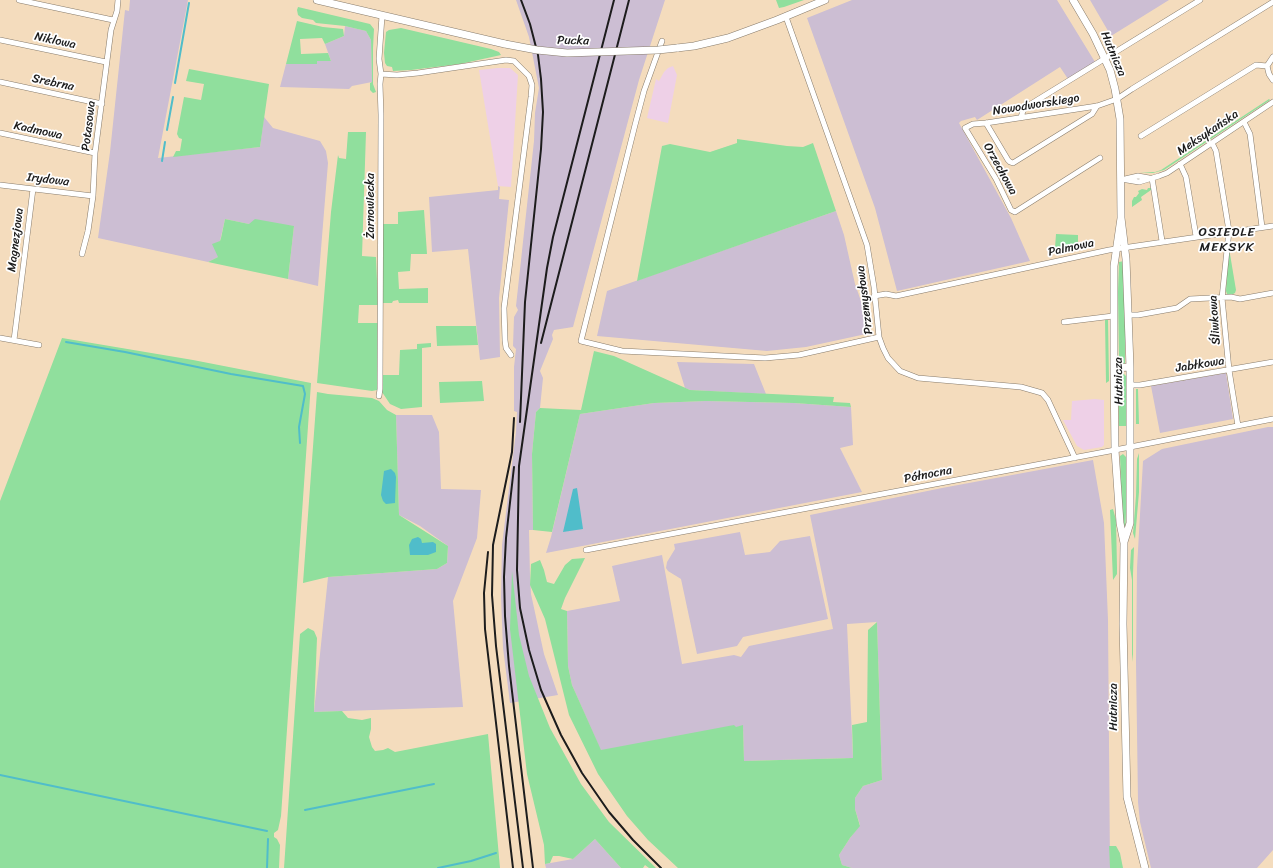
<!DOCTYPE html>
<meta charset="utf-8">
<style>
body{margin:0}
canvas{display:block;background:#f4dcbd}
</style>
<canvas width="1273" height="868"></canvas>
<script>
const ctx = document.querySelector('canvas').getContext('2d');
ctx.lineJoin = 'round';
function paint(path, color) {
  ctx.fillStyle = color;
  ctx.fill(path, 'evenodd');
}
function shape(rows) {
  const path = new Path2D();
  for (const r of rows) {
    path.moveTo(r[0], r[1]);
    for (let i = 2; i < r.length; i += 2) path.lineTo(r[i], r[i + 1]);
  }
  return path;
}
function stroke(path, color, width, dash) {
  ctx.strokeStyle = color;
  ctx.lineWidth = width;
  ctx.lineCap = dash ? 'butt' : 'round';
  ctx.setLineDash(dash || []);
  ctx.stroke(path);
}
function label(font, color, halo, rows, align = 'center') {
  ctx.font = font + ' Sriracha,sans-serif';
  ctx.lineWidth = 3.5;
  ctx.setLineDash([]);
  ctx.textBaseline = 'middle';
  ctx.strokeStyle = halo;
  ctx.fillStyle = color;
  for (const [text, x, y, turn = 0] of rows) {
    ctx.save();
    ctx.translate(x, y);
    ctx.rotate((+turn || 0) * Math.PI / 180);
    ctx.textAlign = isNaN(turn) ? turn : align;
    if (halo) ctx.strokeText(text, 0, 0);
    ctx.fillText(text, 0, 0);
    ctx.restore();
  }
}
paint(shape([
 [673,66,677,75,668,123,647,118,656,79,659,81,664,72,668,68],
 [498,68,510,68,518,75,511,187,498,186,479,70],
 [1095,399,1104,400,1104,445,1102,447,1084,450,1077,446,1063,420,1071,420,1072,401]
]), '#eed0e7');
paint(shape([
 [130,0,188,0,158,158,260,147,264,117,273,128,320,141,326,151,328,163,318,286,288,279,294,226,249,224,225,219,220,241,218,257,208,262,98,238,110,152,125,10,129,11],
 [516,0,665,0,639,80,573,327,554,330,552,335,553,339,540,371,543,378,540,408,536,412,532,454,533,530,529,530,530,577,531,594,544,654,558,695,510,703,503,648,501,597,502,545,516,432,517,412,514,411,514,367,516,349,513,346,514,317,518,310,516,306,534,141,535,113,539,88,529,37],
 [852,0,1057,0,1095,62,1068,79,1060,67,977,120,975,117,961,121,959,123,1011,218,1030,261,897,291,875,208,807,18],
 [1090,0,1169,0,1111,36],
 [345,26,366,31,371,40,372,82,352,86,349,89,280,87,286,64,317,64,317,61,331,61,325,44,344,36],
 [498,186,500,187,499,199,509,200,499,298,500,357,480,360,468,249,432,252,429,197,498,190],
 [836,211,844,235,855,284,862,304,866,334,806,347,767,351,597,336,607,291],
 [677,362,754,364,766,394,690,390,685,388],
 [1226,373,1233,419,1160,433,1151,386],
 [706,401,794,403,851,407,853,445,840,448,862,492,546,553,551,537,580,414,654,403],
 [396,415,432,415,439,432,441,489,481,490,477,538,453,601,463,707,314,712,328,577,437,569,447,563,448,546,420,526,399,515],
 [1268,427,1273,427,1273,850,1257,868,1151,868,1140,822,1138,802,1136,662,1137,568,1143,461,1162,449],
 [1093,460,1104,523,1108,620,1110,868,852,868,842,865,839,855,850,838,860,825,855,809,855,798,863,786,882,780,877,622,847,624,853,758,744,761,743,726,601,751,572,685,568,666,567,611,620,601,612,566,662,555,682,664,734,655,741,657,749,646,833,629,810,515,942,488],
 [740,532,745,555,770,552,780,541,810,536,828,619,743,637,737,646,697,654,681,579,668,571,666,568,667,562,675,549,674,544],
 [595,839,621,868,546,868,545,864,573,859]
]), '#ccbed3');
paint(shape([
 [776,0,804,0,784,7,779,8],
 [298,7,370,24,374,29,373,48,373,84,376,92,373,93,370,90,370,83,372,82,371,40,366,31,345,26,316,23,313,20,302,18,298,15,297,10],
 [297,21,323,27,343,29,344,36,325,44,322,38,300,39,301,54,328,53,331,61,317,61,317,64,286,64],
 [401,28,491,49,499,52,501,55,460,64,411,70,393,71,392,67,387,66,385,63,384,53,386,32,389,30],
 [189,69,269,84,260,147,173,157,176,151,180,151,182,139,179,138,177,134,184,97,201,100,204,84,186,81],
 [1269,99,1270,100,1267,102,1164,170,1153,173,1140,172,1155,172,1161,170],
 [348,132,366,132,362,256,376,257,378,305,359,305,358,323,378,323,379,381,377,390,372,391,317,383,331,212,338,155,339,158,346,159],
 [737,139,787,146,803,147,813,143,836,211,637,281,662,146,670,144,710,152,737,143],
 [1148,188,1151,188,1151,190,1141,197,1142,200,1132,207,1132,201,1134,197,1136,197,1139,193,1138,191,1142,189,1147,190],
 [424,210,427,254,411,254,410,271,398,272,399,289,428,288,428,303,399,303,398,300,393,301,392,303,382,303,382,224,398,224,398,212],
 [225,219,249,224,255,219,294,226,288,279,208,262,218,257,212,244,220,241,221,238],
 [1056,234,1078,235,1078,243,1069,248,1055,248],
 [1229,248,1236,290,1235,293,1229,296,1227,294,1226,291,1228,249],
 [1124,261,1125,297,1125,363,1124,364,1119,363,1118,292,1119,262],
 [1105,320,1108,320,1109,381,1106,383],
 [436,326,476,326,478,345,437,346],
 [62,338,193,360,311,383,281,816,278,830,274,833,274,837,277,839,280,845,279,868,0,868,0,501],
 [431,343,431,347,422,348,422,407,401,409,390,404,382,392,382,375,399,375,400,350,417,349,417,344],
 [594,351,614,356,690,390,834,397,833,402,850,403,851,407,794,403,706,401,654,403,580,414,552,532,533,530,532,454,536,412,540,408,581,410],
 [1123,373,1126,376,1126,426,1119,426,1118,377,1120,374],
 [482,381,484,401,440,403,439,382],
 [1136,389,1138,389,1139,424,1136,424],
 [317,392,328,394,372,398,379,401,387,410,396,415,399,515,448,546,447,563,437,569,328,577,303,583],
 [1139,453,1139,492,1135,539,1133,533,1136,496,1137,459],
 [1123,454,1127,458,1127,487,1125,538,1123,537,1120,456],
 [1113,509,1116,520,1117,568,1117,574,1113,580,1110,510],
 [1134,547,1133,574,1133,662,1132,654,1132,580,1130,568,1131,550],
 [585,558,565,598,561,609,567,611,568,666,572,685,601,750,734,725,736,727,743,725,744,761,853,758,852,725,867,722,868,630,877,622,882,780,863,786,855,798,855,809,860,826,850,838,839,855,842,865,852,868,678,868,648,840,627,816,598,774,569,715,545,619,530,585,531,564,540,560,544,570,547,582,554,584,565,565,572,559],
 [512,571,519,635,529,676,550,728,581,784,609,822,656,868,649,868,645,865,643,868,621,868,595,839,573,859,559,856,553,856,550,863,545,864,544,845,527,774,510,629],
 [308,628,314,631,317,638,314,712,342,711,348,718,362,720,371,718,371,729,369,737,372,747,375,751,383,750,388,748,395,752,488,734,500,868,284,868,300,634],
 [1109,846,1116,846,1120,853,1123,868,1110,868]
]), '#90df9d');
paint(shape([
 [391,469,395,473,396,477,395,503,386,504,383,501,381,495,384,471],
 [577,488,583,529,563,532,573,489],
 [418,537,421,539,422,543,433,542,436,544,436,552,428,555,410,555,409,545,412,539]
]), '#50bdca');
stroke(shape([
 [175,83,189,3],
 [167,130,173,97],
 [162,161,165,142],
 [66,342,125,352,231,374,303,386,305,394,299,427,300,443],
 [0,775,267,831],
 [305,810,434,784],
 [267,868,268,839],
 [438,868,471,861,496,853]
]), '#50bdca', 2);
const street = shape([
 [19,0,113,20],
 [786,17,867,245,874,287,879,337,883,348,888,358,900,371,918,378,1021,387,1042,393,1048,400,1075,458],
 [0,40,106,62],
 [662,41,644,91,635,125,581,341,622,351,765,358,799,355,879,337],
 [1267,66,1269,74,1273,80],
 [1267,66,1273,57],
 [381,74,397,75,418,73,506,60,514,61,529,76,532,85,531,97,504,308,505,340,506,348,511,355],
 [0,82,102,104],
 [1021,117,1023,111,1026,107,1200,0],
 [1244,122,1250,134,1262,227],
 [986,123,1008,160,1010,162,1013,163,1092,114,1097,106],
 [0,133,95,153],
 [1141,136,1256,65,1267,66],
 [1212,143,1216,151,1229,231,1222,298,1229,370,1238,426],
 [1100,158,1015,212,1011,210,996,179,965,128,973,124,986,123,1097,106,1117,99,1132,89,1273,2],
 [1180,164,1186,177,1196,236],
 [1152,178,1162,241],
 [1121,179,1139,182,1159,176,1167,173,1273,102],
 [1125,179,1138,176,1149,178],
 [0,185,93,196],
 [82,254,88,231,93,196,95,153,111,30,117,11,118,0],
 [874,296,886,294,896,296,1109,250,1273,226],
 [1129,315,1138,315,1177,308,1190,299,1231,297,1240,299,1273,293],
 [1064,322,1113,316],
 [0,338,39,345],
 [14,340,33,189],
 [1130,385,1140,385,1273,362],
 [379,396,380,389,381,115,380,84,381,74,379,59,382,16],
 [586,550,1115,450,1273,419]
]);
const secondary = shape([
 [317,0,505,44],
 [1073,0,1093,34,1110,70,1115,89,1120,119,1121,218,1126,259,1130,367,1130,523,1124,542],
 [677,48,694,46,728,38,777,20,825,0],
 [1121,218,1114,266,1114,368,1115,450,1120,523,1124,543,1123,624,1127,797,1145,868],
 [1114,368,1130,367]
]);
stroke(street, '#887c6c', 6);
stroke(secondary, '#887c6c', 8);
stroke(street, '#fff', 5);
stroke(secondary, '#fff', 7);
stroke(shape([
 [614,0,553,237,547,268,519,466,517,570,520,608,529,650,541,690,561,735,582,773,609,812,633,840,661,868],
 [541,343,629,0],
 [514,418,512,452,493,545,492,595,496,646,523,868],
 [520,422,525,302,541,149,543,112,541,79,538,55,530,24,521,0],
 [514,467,506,538,504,577,505,616,509,666,533,868],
 [488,552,484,593,485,629,513,868]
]), '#1c1c1c', 2);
const secondaryBridge = shape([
 [505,44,537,50,567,53,658,50,677,48]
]);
stroke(secondaryBridge, '#887c6c', 8, []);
stroke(secondaryBridge, '#fff', 7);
label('12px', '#1c1c1c', '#fff', [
 ["Niklowa",55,41,12],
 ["Pucka",573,41,1],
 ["Hutnicza",1113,54,67],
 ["Srebrna",53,83,12],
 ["Nowodworskiego",1036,105,-9],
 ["Potasowa",89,126,-83],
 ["Kadmowa",38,131,12],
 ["Meksykańska",1208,133,-34],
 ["Orzechowa",1000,169,61],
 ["Irydowa",48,180,7],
 ["Żarnowiecka",371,206,-90],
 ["Magnezjowa",16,240,-83],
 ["Palmowa",1071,248,-12],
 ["Przemysłowa",865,300,-97],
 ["Śliwkowa",1215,320,-94],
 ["Jabłkowa",1200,365,-9],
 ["Hutnicza",1119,381,-91],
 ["Północna",928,475,-11],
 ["Hutnicza",1114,707,-90]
]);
ctx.letterSpacing = '1px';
label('13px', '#1c1c1c', '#fff', [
 ["OSIEDLE",1227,233],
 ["MEKSYK",1227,248]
]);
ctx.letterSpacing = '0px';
</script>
